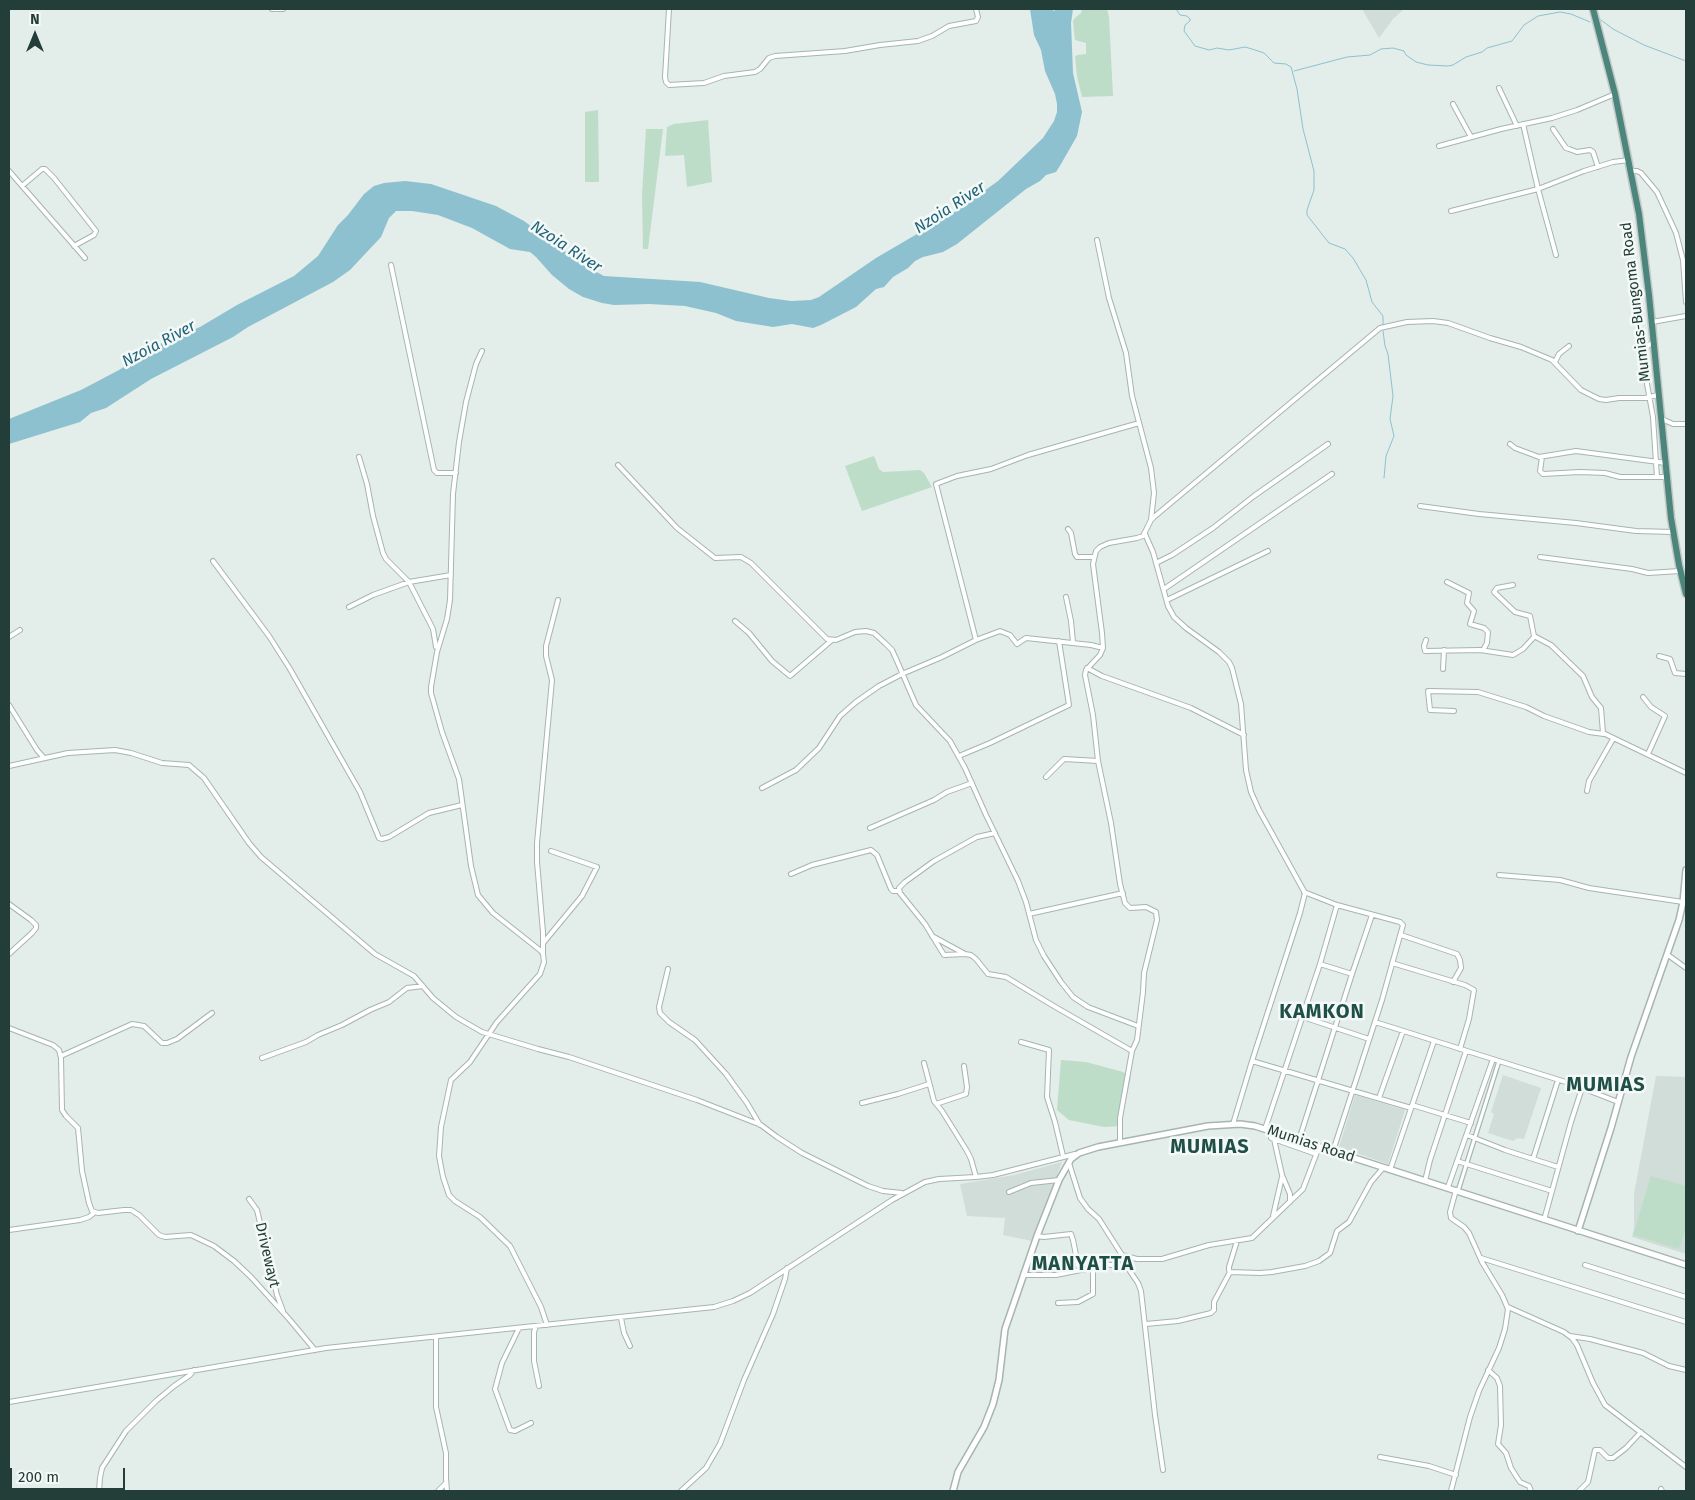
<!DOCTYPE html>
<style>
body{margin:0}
#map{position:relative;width:1695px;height:1500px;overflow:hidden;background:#e3ede9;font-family:"Fira Sans",sans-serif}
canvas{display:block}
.frame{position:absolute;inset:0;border:10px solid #233e39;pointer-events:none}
.north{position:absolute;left:10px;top:10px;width:50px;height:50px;-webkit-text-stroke:4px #f4f9f7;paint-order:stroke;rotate:0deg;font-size:14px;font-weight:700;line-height:20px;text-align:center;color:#233e39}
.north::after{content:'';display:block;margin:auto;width:18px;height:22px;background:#233e39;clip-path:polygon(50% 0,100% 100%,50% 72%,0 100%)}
.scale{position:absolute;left:10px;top:1468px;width:115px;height:22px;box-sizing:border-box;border:2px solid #233e39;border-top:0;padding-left:6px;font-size:15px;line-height:18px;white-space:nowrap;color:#233e39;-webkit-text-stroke:4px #f4f9f7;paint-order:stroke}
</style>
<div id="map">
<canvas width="1695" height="1500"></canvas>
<div class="frame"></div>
<div class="north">N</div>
<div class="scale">200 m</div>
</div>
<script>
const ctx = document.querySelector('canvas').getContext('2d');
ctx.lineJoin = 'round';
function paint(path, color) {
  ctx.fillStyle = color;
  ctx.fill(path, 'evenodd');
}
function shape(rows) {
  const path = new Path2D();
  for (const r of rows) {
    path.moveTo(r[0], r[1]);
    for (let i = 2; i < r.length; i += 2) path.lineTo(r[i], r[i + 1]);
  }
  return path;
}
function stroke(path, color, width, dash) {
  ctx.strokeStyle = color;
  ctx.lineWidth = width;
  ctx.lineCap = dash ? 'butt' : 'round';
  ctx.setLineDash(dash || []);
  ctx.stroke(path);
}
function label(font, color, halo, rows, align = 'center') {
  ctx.font = font + ' "Fira Sans",sans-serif';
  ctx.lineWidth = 5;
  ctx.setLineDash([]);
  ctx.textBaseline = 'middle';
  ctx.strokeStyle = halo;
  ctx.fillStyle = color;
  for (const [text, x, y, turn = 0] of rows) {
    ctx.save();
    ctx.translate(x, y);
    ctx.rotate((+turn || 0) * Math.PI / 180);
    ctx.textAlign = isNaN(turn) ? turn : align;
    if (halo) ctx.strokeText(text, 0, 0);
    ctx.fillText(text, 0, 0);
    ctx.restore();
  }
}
paint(shape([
 [1362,9,1404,9,1393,19,1379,38],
 [1503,1075,1541,1088,1524,1139,1518,1138,1513,1141,1488,1133,1494,1114,1491,1112],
 [1656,1076,1686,1077,1686,1254,1632,1237,1634,1229,1634,1194],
 [1355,1095,1405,1110,1388,1164,1339,1147],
 [1062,1162,1032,1241,1003,1235,1005,1218,967,1216,960,1184,1014,1175]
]), '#d1ddd8');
paint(shape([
 [1082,9,1107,9,1109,17,1113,96,1082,97,1077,76,1075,57,1077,55,1086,54,1086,43,1075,40,1073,21,1075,18,1081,13],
 [598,110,599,182,585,182,585,112],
 [708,120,712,182,687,187,684,155,665,156,667,127,674,124],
 [646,129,663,129,648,249,643,249,642,195],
 [874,456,879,469,883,472,920,470,924,473,932,487,862,511,845,466],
 [1061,1060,1086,1062,1123,1072,1131,1077,1120,1126,1104,1127,1069,1120,1057,1110],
 [1651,1176,1686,1186,1686,1227,1679,1249,1633,1235]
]), '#bdddc8');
paint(shape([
 [1030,9,1051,9,1054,11,1056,9,1073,9,1071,23,1073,73,1082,112,1077,136,1061,164,1056,172,1046,175,1040,181,1026,189,957,244,943,252,923,257,915,261,908,268,893,277,884,287,876,289,856,307,821,325,813,328,792,324,773,327,736,321,716,313,685,306,649,304,614,305,602,303,583,297,569,289,552,275,536,257,530,252,510,249,472,228,438,215,412,211,396,211,389,218,381,237,350,270,333,282,248,327,233,337,151,379,106,408,91,413,80,422,9,444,9,419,81,390,119,370,162,343,200,327,237,305,294,276,318,256,338,225,348,215,364,194,374,186,384,183,405,181,431,184,496,206,524,221,585,266,604,276,700,282,769,298,791,301,811,300,819,297,876,258,958,210,998,181,1043,138,1054,121,1057,112,1057,104,1055,94,1045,71,1041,50,1034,35]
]), '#8dc1d0');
stroke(shape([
 [1176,9,1180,15,1187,16,1190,19,1190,21,1185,25,1184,31,1195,46,1209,50,1217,48,1229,50,1245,47,1252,49,1264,53,1274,63,1286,64,1291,67,1297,89,1303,129,1314,171,1314,190,1307,210,1307,215,1329,243,1345,249,1353,258,1366,280,1372,302,1383,316,1383,325],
 [1601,20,1613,29,1644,45,1686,61],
 [1294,71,1347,57,1370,55,1381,49,1393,48,1404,51,1406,55,1416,62,1428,65,1448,66,1453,65,1466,57,1482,52,1487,48,1512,41,1524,25,1538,16,1560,12,1571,14,1590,22],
 [1383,331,1385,346,1388,354,1393,396,1390,419,1394,436,1386,456,1384,478]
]), '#8dc1d0', 1);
const pedestrian = shape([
 [1458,1191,1499,1061]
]);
const minor = shape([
 [272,9,275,9],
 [278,9,283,9],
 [669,9,665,77,666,82,669,85,704,83,724,76,755,72,760,69,769,58,775,56,845,51,880,45,918,41,932,36,949,26,976,21,978,17,976,9],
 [1499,88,1517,126],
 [1453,104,1471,137],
 [1523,124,1538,189,1584,171,1613,162,1629,160],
 [1553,129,1566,148,1569,149,1577,152,1590,150,1593,152,1598,167],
 [1439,146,1501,129,1552,118,1577,110,1615,94],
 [9,171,85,258],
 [1631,171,1637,171,1641,173,1657,192,1676,233,1683,260,1686,302],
 [22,186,42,169,45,169,54,178,96,231,94,235,74,246],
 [1451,211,1538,189,1556,255],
 [1097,240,1109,298,1126,353,1132,396,1151,468,1154,493,1151,520],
 [391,265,434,470,437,473,456,473],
 [1652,322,1686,316],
 [1654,343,1648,345,1645,351,1647,384,1653,417,1657,477],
 [482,351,476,364,466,402,459,442,453,494,450,600,447,619,437,652,431,687,431,693,442,732,459,779,471,866,478,895,493,913,541,951,543,954,544,962,540,974,497,1022,470,1062,451,1080,441,1127,439,1156,443,1177,449,1195,455,1201,480,1217,510,1246,541,1307,547,1325],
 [1555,362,1559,354,1569,346],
 [1662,419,1673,424,1686,424],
 [1510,444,1515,448,1539,457,1576,451,1666,463],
 [359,457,367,484,373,516,383,553,386,559,409,582,433,629,436,647],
 [1542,457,1540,471,1543,474,1580,472,1605,473,1620,477,1667,477],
 [618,465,677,528,715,558,741,557,751,563,827,639,836,640,855,632,866,631,874,633,886,644,892,650,897,661,916,705,950,741,965,768,986,815,1018,881,1026,902,1036,940,1044,956,1061,982,1073,997,1088,1007,1138,1026],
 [1420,506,1479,514,1576,523,1636,531,1673,532],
 [1068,529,1071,533,1075,554,1077,557,1094,557],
 [1145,534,1153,552,1168,606,1174,617,1186,628,1219,652,1229,662,1232,668,1241,704,1246,770,1251,792,1259,810,1305,893,1300,913,1252,1061,1233,1124],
 [1540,557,1632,569,1648,573,1680,571],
 [213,561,269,636,290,669,360,792,379,838,382,839,389,837,429,813,462,805],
 [1156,563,1172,555,1213,528,1254,496,1328,444],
 [1447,582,1469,593,1467,603,1474,611,1470,624,1484,628,1488,632,1487,643,1483,650],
 [1513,585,1497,588,1494,592,1515,612,1530,616,1534,636,1551,645,1583,676,1592,697,1601,708,1603,733,1686,773],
 [1164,589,1332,474],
 [1066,597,1071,621,1073,642],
 [1167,600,1268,551],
 [349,607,373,595,409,582,451,575],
 [735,621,749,633,772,661,790,676,832,640],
 [9,637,20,630],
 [976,640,936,484,957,476,991,469,1028,455,1139,423],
 [1426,640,1424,646,1425,651,1480,650,1513,655,1523,649,1534,637],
 [1659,656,1670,659,1675,673,1686,674],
 [1087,668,1102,676,1191,708,1244,735],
 [1443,669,1444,650],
 [1643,697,1651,707,1665,716,1648,754],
 [9,705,37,750,44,758],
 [1454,711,1430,710,1428,691,1478,692,1526,707,1544,716,1589,732,1604,734],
 [959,756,990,743,1069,705,1059,641],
 [9,766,68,753,115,750,131,753,162,763,189,765,204,778,249,843,261,857,375,954,414,976,433,998,456,1017,482,1032,538,1049,569,1057,697,1100,743,1118,761,1125,777,1137,802,1153,868,1186,883,1191,902,1193],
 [1046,777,1064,759,1098,761],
 [762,788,796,770,819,748,840,716,856,702,879,686,902,674,942,657,976,640,1000,631,1010,635,1017,644,1026,638,1091,645,1103,648],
 [1587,791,1589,781,1613,739],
 [870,828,934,800,947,792,972,783],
 [995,833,977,837,934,861,905,882,899,888,900,893,925,924,944,955,965,954,971,955,976,959,988,974,1006,977,1052,1005,1132,1051],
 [791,874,812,865,871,850,877,855,891,889,893,891,899,891],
 [1499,875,1560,880,1589,888,1683,902],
 [1304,892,1337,905,1400,922,1403,925,1382,1000,1333,1151],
 [9,904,31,920,36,925,36,928,32,933,9,954],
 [1029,914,1123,893],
 [1401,935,1457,954,1460,960,1461,968,1453,982],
 [932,936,965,954],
 [544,942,582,896,597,867,551,851],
 [543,954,543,932,537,862,537,843,552,680,546,656,546,646,558,600],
 [1668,955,1686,968],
 [1392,963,1465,985,1474,990,1469,1019,1460,1049],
 [1320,964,1352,974],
 [668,969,659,1007,660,1013,669,1022,695,1040,726,1074,747,1103,760,1125],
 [1303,1017,1369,1039],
 [1375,1022,1572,1084,1618,1102],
 [9,1028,53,1045,59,1050,61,1058,62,1110,66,1116,78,1128,82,1171,89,1203,92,1211,98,1213,124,1210,131,1210,139,1215,159,1235,165,1237,191,1235,214,1246,234,1261,251,1277,289,1319,315,1350],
 [1021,1042,1049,1050,1047,1097,1055,1122,1063,1156],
 [61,1056,132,1024,144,1026,162,1043,167,1043,177,1039,212,1013],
 [262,1058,306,1042,318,1035,342,1025,370,1010,389,1002,407,988,423,986],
 [1252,1061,1411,1108],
 [924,1063,934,1101,942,1111,967,1151,971,1159,976,1177],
 [1379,1098,1403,1031],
 [862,1103,898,1094,929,1084],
 [936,1104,966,1094,967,1087,964,1066],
 [1412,1105,1471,1123],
 [1265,1129,1320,964,1337,905],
 [1270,1131,1271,1138,1316,1154],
 [1467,1135,1505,1150,1558,1167],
 [1274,1139,1282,1175,1290,1194,1290,1202],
 [1299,1140,1352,974,1372,915],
 [1120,1143,1120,1118,1132,1051,1137,1040,1143,992,1144,973,1157,920,1156,912,1146,907,1130,908,1125,903,1120,884,1111,823,1098,761,1093,715,1085,675,1086,670,1100,655,1103,648,1102,633,1093,564,1096,551,1100,547,1109,543,1137,538,1143,536,1151,520,1154,517,1380,328,1407,322,1433,321,1448,323,1490,338,1521,347,1552,360,1581,390,1599,399,1606,400,1619,398,1645,398,1658,395],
 [1533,1159,1558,1080],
 [1457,1161,1552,1191],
 [1390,1170,1434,1041],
 [1425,1181,1430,1160,1466,1051],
 [1448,1187,1493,1059],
 [1009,1192,1031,1183,1059,1180],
 [249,1199,257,1210,277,1295,283,1311],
 [1273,1216,1282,1177],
 [1544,1220,1571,1122,1582,1088],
 [9,1230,80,1220,89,1217,94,1213],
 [1037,1236,1044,1237,1071,1234,1073,1240,1079,1270],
 [1237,1241,1229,1267,1229,1270,1230,1272,1260,1273,1272,1272,1305,1266,1319,1261,1330,1253,1337,1231,1349,1222,1371,1182,1383,1168],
 [1122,1255,1137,1259,1162,1259,1209,1245,1252,1238,1303,1189,1319,1147],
 [1121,1258,1138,1283,1141,1291,1155,1415,1163,1470],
 [1481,1258,1686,1322],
 [1585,1265,1686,1297],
 [1023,1275,1056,1275,1086,1269,1101,1264,1112,1265,1117,1263,1122,1255,1099,1219,1088,1209,1080,1198,1069,1163],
 [1058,1303,1078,1302,1093,1294,1093,1267],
 [1508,1307,1564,1332,1572,1338,1577,1345,1593,1383,1605,1405,1686,1467],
 [621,1318,624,1333,630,1346],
 [1146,1324,1178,1321,1211,1313,1214,1310,1214,1302,1230,1272],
 [536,1326,534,1332,534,1361,539,1386],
 [519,1328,502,1363,495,1389,510,1430,515,1431,531,1423],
 [1570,1336,1590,1339,1643,1353,1669,1366,1686,1370],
 [436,1337,436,1407,446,1453,446,1478,447,1491],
 [1488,1370,1497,1378,1500,1386,1501,1425,1498,1444,1506,1453,1511,1468,1520,1482,1529,1486,1531,1491],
 [9,1402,326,1348,714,1307,733,1301,750,1293,892,1200,925,1182,939,1179,976,1177,993,1175,1075,1154],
 [1380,1457,1429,1466,1456,1475],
 [1661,1489,1662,1491],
 [99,1491,100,1478,102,1468,126,1431,156,1401,174,1386,190,1375,194,1370],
 [438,1491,446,1483],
 [681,1491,706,1468,720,1444,744,1380,773,1314,785,1279,787,1268],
 [1451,1491,1470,1417,1479,1391,1499,1348,1505,1329,1508,1309,1502,1295,1482,1262,1469,1233,1464,1227,1451,1218,1450,1212,1456,1190],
 [1579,1491,1588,1482,1595,1450,1600,1450,1608,1458,1613,1458,1626,1448,1641,1432]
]);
const tertiary = shape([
 [1578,1231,1611,1128,1631,1057,1679,920,1683,902,1686,870],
 [953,1491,958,1472,984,1427,993,1404,999,1380,1005,1329,1037,1236,1059,1180,1071,1159,1079,1153,1098,1147,1208,1126,1240,1124,1255,1126,1686,1265]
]);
const trunk = shape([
 [1593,9,1615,94,1639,214,1649,295,1671,518,1679,565,1686,594]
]);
stroke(pedestrian, '#a6b5b1', 5.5);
stroke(minor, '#a6b5b1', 6);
stroke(tertiary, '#a6b5b1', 8);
stroke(trunk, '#c1c9c8', 9);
stroke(pedestrian, '#fff', 3);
stroke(minor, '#fff', 4);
stroke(tertiary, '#fff', 5);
stroke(trunk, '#4c857c', 6);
label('15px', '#233e39', '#f4f9f7', [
 ["Mumias-Bungoma Road",1636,302,-97],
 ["Mumias Road",1311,1144,18],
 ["Drivewayt",267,1255,77]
]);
label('italic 16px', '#1e6379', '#f4f9f7', [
 ["Nzoia River",950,208,-33],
 ["Nzoia River",566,247,33],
 ["Nzoia River",159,344,-28]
]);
ctx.letterSpacing = '1px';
label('bold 20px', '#1f5047', '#f4f9f7', [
 ["KAMKON",1322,1012],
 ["MUMIAS",1606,1085],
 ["MUMIAS",1210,1147],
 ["MANYATTA",1083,1264]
]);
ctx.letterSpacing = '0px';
</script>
